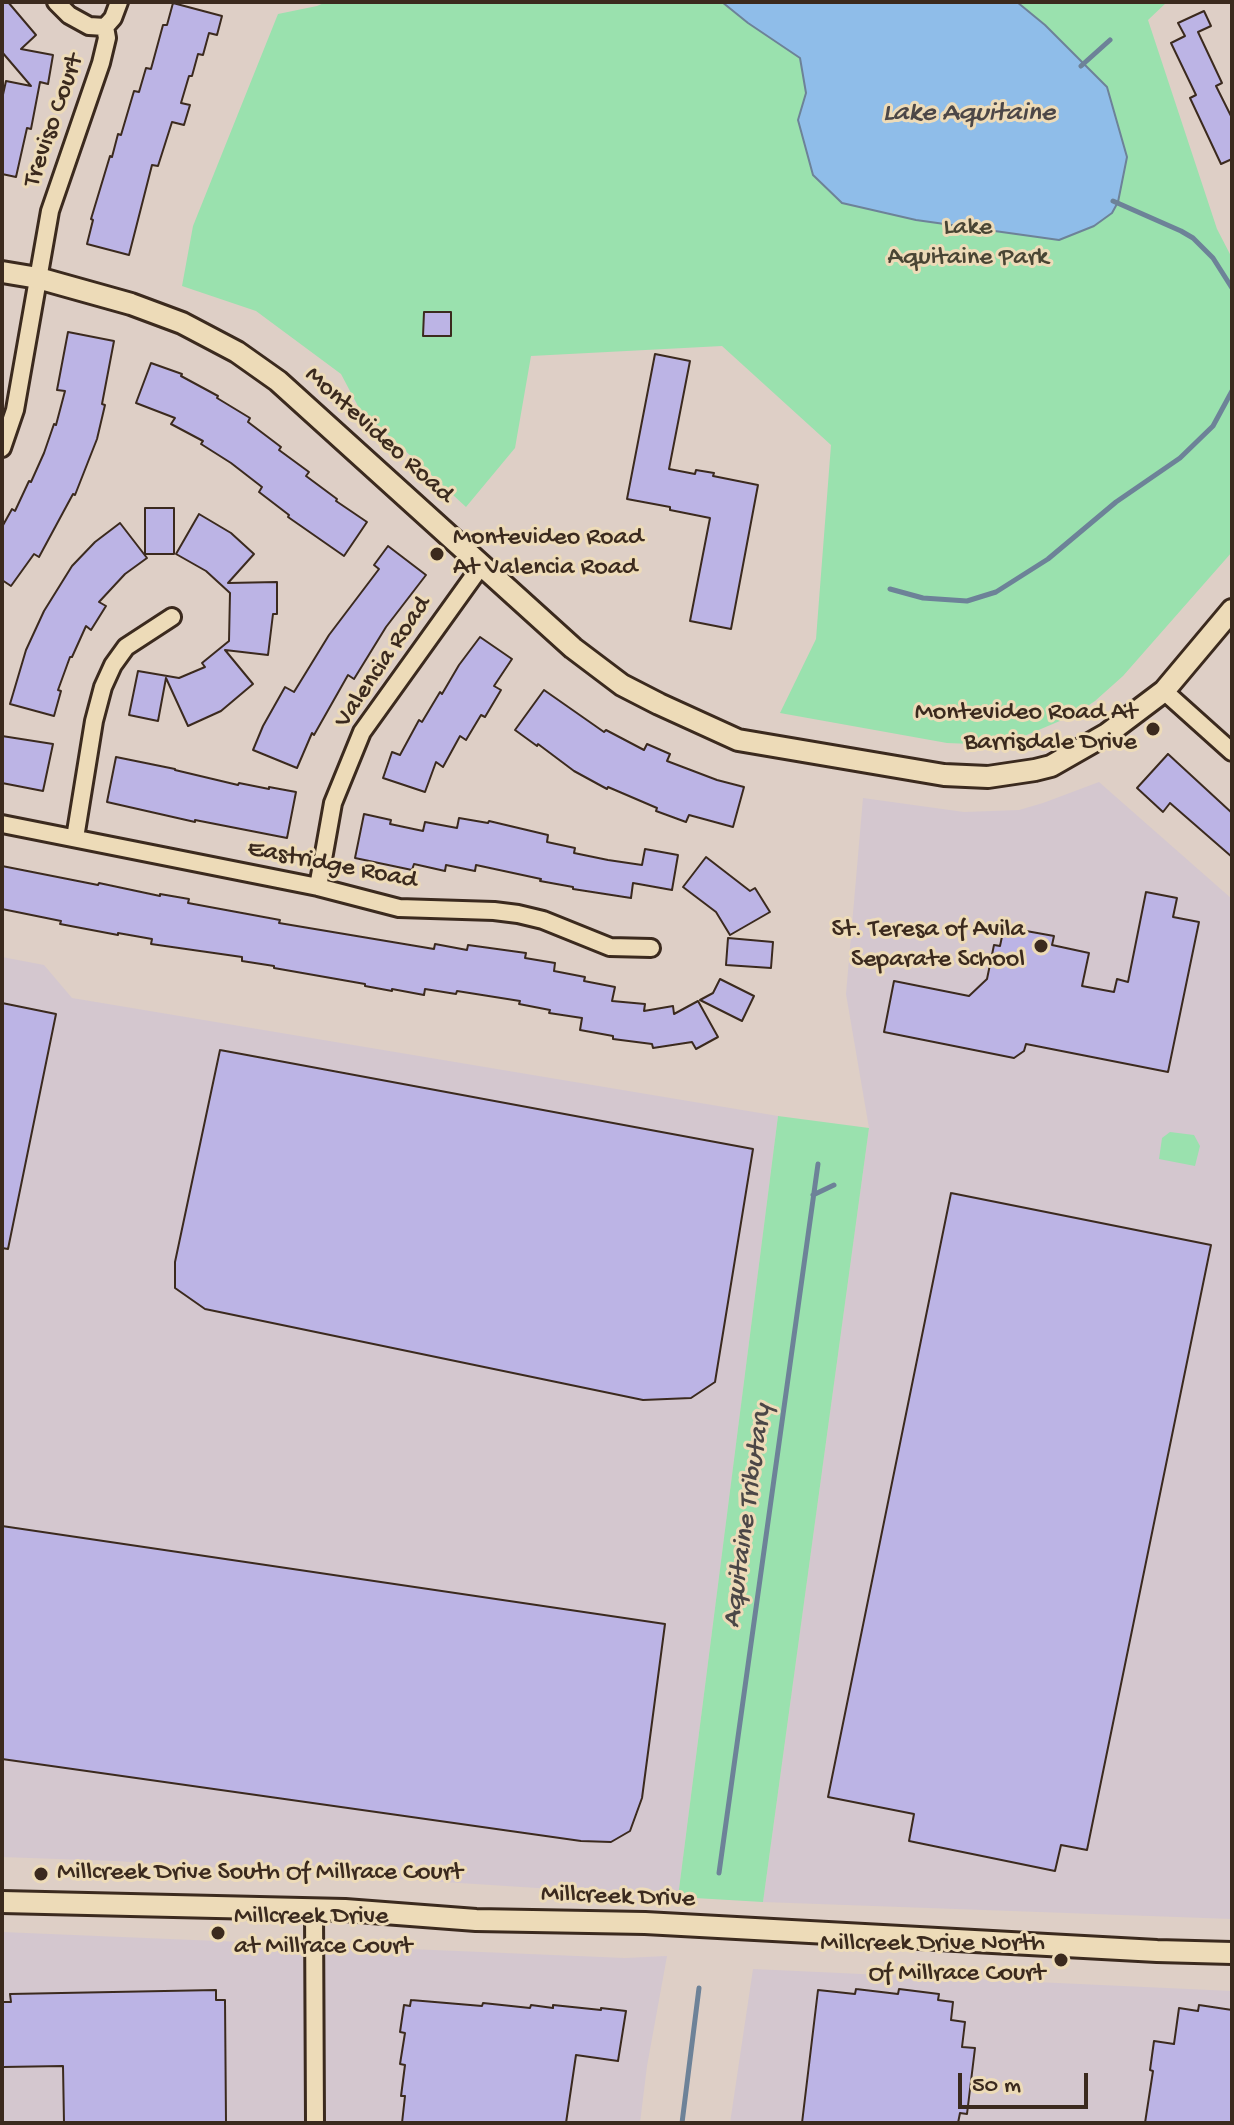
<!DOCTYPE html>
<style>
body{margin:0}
#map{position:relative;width:1234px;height:2125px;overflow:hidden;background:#decfc6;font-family:"Gochi Hand",sans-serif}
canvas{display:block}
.frame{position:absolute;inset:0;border:4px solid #3b2a1e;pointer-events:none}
.scale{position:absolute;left:958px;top:2073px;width:130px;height:36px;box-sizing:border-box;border:4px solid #3b2a1e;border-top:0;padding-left:10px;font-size:24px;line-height:28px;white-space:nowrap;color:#3b2a1e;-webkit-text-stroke:6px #eddbb8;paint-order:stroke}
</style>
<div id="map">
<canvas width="1234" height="2125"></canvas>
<div class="frame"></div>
<div class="scale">50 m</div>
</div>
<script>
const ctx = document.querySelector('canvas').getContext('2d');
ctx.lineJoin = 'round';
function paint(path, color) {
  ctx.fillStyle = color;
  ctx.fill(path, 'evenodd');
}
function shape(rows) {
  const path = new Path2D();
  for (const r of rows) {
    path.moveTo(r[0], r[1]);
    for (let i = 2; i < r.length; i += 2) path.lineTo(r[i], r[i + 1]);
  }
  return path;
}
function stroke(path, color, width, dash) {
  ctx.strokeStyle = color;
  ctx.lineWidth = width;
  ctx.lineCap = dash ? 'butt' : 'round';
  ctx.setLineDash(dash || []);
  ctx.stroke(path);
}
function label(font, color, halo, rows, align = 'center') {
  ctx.font = font + ' "Gochi Hand",sans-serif';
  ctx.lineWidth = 6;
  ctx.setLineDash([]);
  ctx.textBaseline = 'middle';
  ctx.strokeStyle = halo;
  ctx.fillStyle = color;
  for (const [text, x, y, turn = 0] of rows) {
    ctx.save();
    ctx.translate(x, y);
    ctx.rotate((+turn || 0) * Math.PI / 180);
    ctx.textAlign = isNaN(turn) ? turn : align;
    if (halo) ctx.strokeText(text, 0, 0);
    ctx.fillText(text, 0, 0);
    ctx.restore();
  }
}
paint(shape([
 [1099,782,1232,899,1232,1919,763,1902,869,1128,846,994,863,798,964,812,1019,810,1043,803],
 [2,957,44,965,72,998,778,1116,678,1897,116,1861,2,1857],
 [2,1932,625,1958,667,1956,647,2066,640,2123,2,2123],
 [753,1969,1232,1991,1232,2123,730,2123]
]), '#d4c7cf');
paint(shape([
 [326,2,1167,2,1148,20,1217,229,1232,258,1232,552,1123,676,1095,701,1074,715,1022,737,972,744,947,743,780,713,816,639,831,445,722,346,531,356,515,448,466,507,359,408,341,374,256,311,182,286,193,226,278,14,317,6],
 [778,1116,869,1128,763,1902,678,1897],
 [1170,1132,1194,1135,1200,1146,1195,1166,1159,1159,1162,1138]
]), '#9ae1ae');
const water = shape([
 [722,2,1017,2,1045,25,1107,87,1127,157,1118,202,1112,213,1094,226,1059,240,916,220,842,203,813,175,798,120,806,93,800,58,748,23,722,2]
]);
paint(water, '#8fbde9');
stroke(water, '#6d8298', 2);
stroke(shape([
 [1081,66,1110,40],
 [1113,201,1181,231,1193,238,1213,258,1232,288],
 [890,589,923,598,967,601,996,592,1048,559,1116,502,1180,458,1213,426,1232,391],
 [813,1195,834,1185],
 [719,1873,818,1164],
 [682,2123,699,1988]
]), '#6d8298', 5);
const building = shape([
 [2,2,8,2,36,35,21,49,53,55,48,84,40,82,31,129,27,128,16,177,2,174,2,99,6,81,31,86,2,52,2,2],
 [173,3,222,16,217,35,209,33,203,55,198,54,192,76,189,76,181,103,190,105,184,125,172,122,158,166,152,165,129,255,87,244,93,220,91,219,110,156,112,157,118,134,121,135,134,91,139,92,146,68,151,69,163,25,167,25,173,3],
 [1204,11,1211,26,1198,32,1222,83,1216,86,1232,118,1232,159,1221,164,1190,98,1196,95,1171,43,1185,36,1178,23,1204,11],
 [424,312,451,312,451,336,423,336,424,312],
 [68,332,114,341,102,404,105,405,97,439,75,495,73,494,39,557,34,554,11,586,2,580,2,527,12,509,15,511,29,481,31,482,44,453,54,424,56,425,65,391,57,390,68,332],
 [655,354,690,361,669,469,695,474,696,470,714,473,713,476,758,485,731,629,690,621,710,518,670,510,670,507,627,499,655,354],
 [151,363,182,374,181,376,218,396,217,398,250,418,248,422,281,447,279,450,309,472,306,476,337,499,336,501,367,522,344,556,288,517,289,515,259,492,262,487,231,463,201,444,203,441,171,424,175,418,136,403,151,363],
 [145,508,174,508,174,554,145,554,145,508],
 [199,514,231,533,254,554,228,583,277,582,277,614,273,614,268,655,225,650,253,684,221,711,188,726,166,678,158,721,129,715,138,671,179,678,205,667,202,663,229,641,230,593,206,571,176,554,199,514],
 [120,523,147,558,125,574,99,602,106,606,91,630,86,626,72,657,70,657,58,690,61,691,54,716,10,704,26,650,44,611,72,566,95,542,120,523],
 [388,546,426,575,386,627,354,679,348,675,314,735,312,733,297,768,253,750,263,726,285,687,294,692,329,635,379,569,374,565,388,546],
 [480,637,512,659,494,686,501,690,485,717,481,715,466,740,460,736,443,767,436,762,425,792,383,778,392,752,400,755,419,720,422,722,440,692,442,694,459,665,480,637],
 [544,690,604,732,606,730,644,750,647,744,670,754,667,761,717,780,744,787,733,827,689,815,686,822,656,811,657,808,608,787,607,789,574,771,538,744,537,746,515,730,544,690],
 [2,736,53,744,43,791,2,783,2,736],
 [1168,754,1232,813,1232,857,1170,803,1163,812,1137,788,1168,754],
 [116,757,175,769,175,770,238,785,239,783,269,789,269,787,296,792,287,838,195,820,195,822,107,802,116,757],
 [364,814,391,820,390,824,423,831,425,822,457,828,459,818,488,823,489,821,548,835,547,842,575,848,574,853,608,860,642,865,645,849,678,855,672,890,633,883,631,898,573,889,573,887,540,881,541,879,476,865,475,871,446,865,445,871,414,864,412,870,355,858,364,814],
 [706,857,750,891,755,888,770,912,730,935,716,912,683,887,706,857],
 [2,866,98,885,99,883,160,896,160,894,189,899,188,903,280,920,279,923,434,949,435,944,467,950,468,945,526,953,525,958,555,963,554,971,585,977,584,981,615,987,612,1001,645,1004,644,1011,673,1006,674,1014,698,1001,718,1037,696,1049,692,1042,653,1048,652,1044,613,1039,613,1036,580,1030,582,1018,549,1013,550,1010,519,1004,520,1001,457,991,456,994,425,989,424,995,392,989,392,991,365,986,365,984,274,968,274,966,242,961,242,957,151,944,152,939,118,933,118,935,60,924,61,921,2,909,2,866],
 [1146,892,1177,898,1173,917,1199,922,1168,1072,1026,1044,1024,1051,1014,1058,884,1032,894,981,969,996,987,979,994,945,1000,946,1004,927,1054,936,1052,945,1089,953,1082,986,1114,992,1117,979,1128,982,1146,892],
 [728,938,773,942,771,968,726,965,728,938],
 [720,979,754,996,742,1021,700,1000,713,993,720,979],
 [2,1003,56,1014,8,1249,2,1248,2,1003],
 [220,1050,753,1149,715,1382,691,1398,643,1400,205,1309,175,1288,175,1262,220,1050],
 [951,1193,1211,1245,1087,1850,1061,1845,1055,1871,909,1841,914,1814,828,1797,951,1193],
 [2,1526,665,1624,642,1798,630,1831,611,1842,581,1841,2,1759,2,1526],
 [856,1989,898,1994,899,1989,939,1994,938,2000,953,2002,951,2020,965,2022,962,2047,975,2048,967,2114,960,2113,958,2123,802,2123,818,1990,855,1994,856,1989],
 [216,1990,216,2000,225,2000,226,2123,64,2123,63,2066,3,2067,2,2002,11,2002,10,1994,216,1990],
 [411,2000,482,2006,483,2003,530,2008,531,2005,553,2008,553,2005,601,2010,601,2008,626,2011,618,2061,576,2055,566,2123,402,2123,405,2096,401,2096,405,2065,400,2064,405,2033,400,2032,404,2005,410,2006,411,2000],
 [1199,2005,1232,2010,1232,2123,1145,2123,1153,2071,1150,2070,1154,2041,1174,2044,1179,2008,1198,2011,1199,2005]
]);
paint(building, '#bcb4e5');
stroke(building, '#3b2a1e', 2);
const minor = shape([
 [56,2,69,15,89,26,105,27],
 [2,448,15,410,50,211,101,63,107,38,105,27,113,18,119,2],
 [1164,691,1232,752],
 [2,824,318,887,399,908,494,911,518,914,543,920,610,947,651,948],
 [75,838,94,721,103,687,113,665,126,647,172,617],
 [318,887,333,803,362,732,481,566],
 [314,1909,315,2123]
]);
const tertiary = shape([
 [2,272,38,278,131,304,182,323,237,352,278,381,573,648,622,685,659,704,738,740,944,775,988,777,1035,770,1051,766,1107,734,1164,691,1232,610],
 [2,1902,345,1910,476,1920,645,1923,1157,1951,1232,1953]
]);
stroke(minor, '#3b2a1e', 22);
stroke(tertiary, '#3b2a1e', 26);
stroke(minor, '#eddbb8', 16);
stroke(tertiary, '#eddbb8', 20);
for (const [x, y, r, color] of [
 [437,554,8,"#3b2a1e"],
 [1153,729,8,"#3b2a1e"],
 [1041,946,8,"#3b2a1e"],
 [41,1874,8,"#3b2a1e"],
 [218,1933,8,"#3b2a1e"],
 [1061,1960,8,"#3b2a1e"]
]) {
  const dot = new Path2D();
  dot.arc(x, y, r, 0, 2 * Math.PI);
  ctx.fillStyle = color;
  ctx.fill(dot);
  stroke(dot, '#eddbb8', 3);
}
label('26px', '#3b2a1e', '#eddbb8', [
 ["Treviso Court",55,121,-71],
 ["Montevideo Road",378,436,42],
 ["Valencia Road",384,663,-56],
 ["Eastridge Road",332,866,11],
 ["Millcreek Drive",618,1898,2]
]);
label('26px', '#494534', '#eddbb8', [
 ["Lake",968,229],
 ["Aquitaine Park",968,259]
]);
label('26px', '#3b2a1e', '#eddbb8', [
 ["Montevideo Road",453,539],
 ["At Valencia Road",453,569],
 ["Montevideo Road At",1137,714,"right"],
 ["Barrisdale Drive",1137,744,"right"],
 ["St. Teresa of Avila",1025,931,"right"],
 ["Separate School",1025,961,"right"],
 ["Millcreek Drive South Of Millrace Court",57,1874],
 ["Millcreek Drive",234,1918],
 ["at Millrace Court",234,1948],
 ["Millcreek Drive North",1045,1945,"right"],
 ["Of Millrace Court",1045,1975,"right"]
], 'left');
label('italic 28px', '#4c4747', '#eddbb8', [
 ["Lake Aquitaine",969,115],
 ["Aquitaine Tributary",749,1516,-82]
]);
</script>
